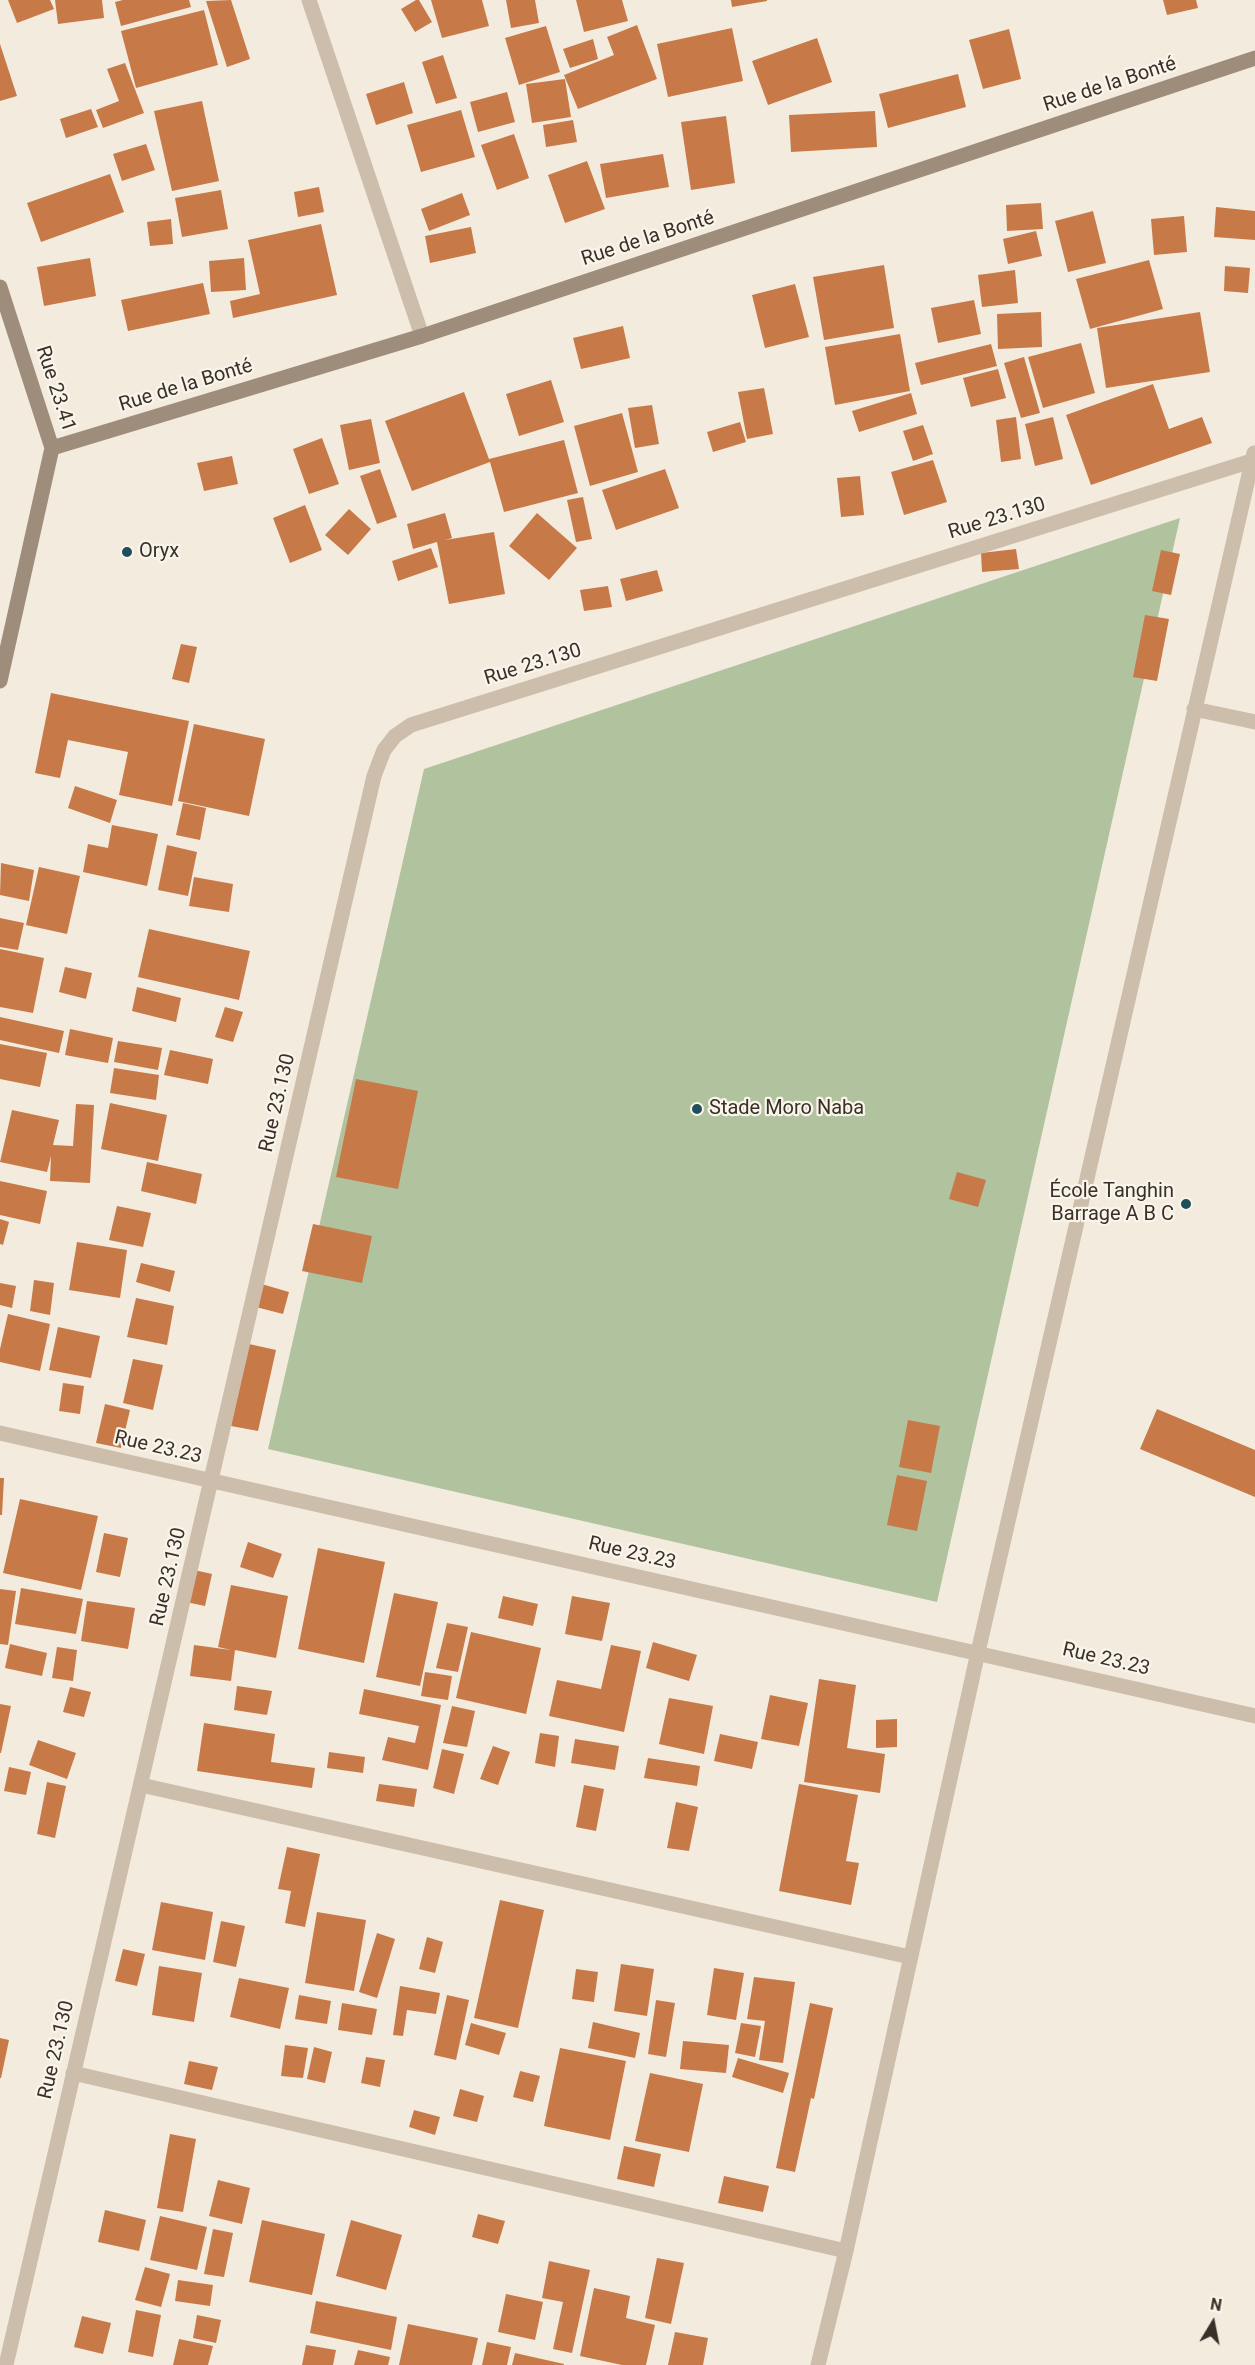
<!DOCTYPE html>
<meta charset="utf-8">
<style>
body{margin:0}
#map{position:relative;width:1255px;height:2365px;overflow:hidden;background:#f3ecde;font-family:Roboto,sans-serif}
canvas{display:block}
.north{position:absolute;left:1183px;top:2293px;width:60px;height:60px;-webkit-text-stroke:4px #faf5eb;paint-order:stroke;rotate:10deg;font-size:16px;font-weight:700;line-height:24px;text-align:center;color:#393029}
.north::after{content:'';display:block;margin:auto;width:21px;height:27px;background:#393029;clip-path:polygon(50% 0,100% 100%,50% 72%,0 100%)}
</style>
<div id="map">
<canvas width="1255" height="2365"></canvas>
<div class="north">N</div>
</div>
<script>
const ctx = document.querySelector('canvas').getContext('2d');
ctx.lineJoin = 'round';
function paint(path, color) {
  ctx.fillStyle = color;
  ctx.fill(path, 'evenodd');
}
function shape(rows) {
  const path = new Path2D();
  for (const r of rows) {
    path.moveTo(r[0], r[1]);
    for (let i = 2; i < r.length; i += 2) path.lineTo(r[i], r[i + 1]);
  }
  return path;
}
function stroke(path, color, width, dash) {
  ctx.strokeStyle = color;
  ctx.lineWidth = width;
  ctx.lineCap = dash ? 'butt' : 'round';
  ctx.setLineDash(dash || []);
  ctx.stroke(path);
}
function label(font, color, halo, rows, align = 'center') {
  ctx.font = font + ' Roboto,sans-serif';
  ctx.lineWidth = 4.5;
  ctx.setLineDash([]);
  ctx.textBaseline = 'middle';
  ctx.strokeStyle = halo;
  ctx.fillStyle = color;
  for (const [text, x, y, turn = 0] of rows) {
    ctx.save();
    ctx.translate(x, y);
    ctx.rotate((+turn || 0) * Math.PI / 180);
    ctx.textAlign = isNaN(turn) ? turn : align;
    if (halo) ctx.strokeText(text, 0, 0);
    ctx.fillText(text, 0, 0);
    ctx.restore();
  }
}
paint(shape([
 [1180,518,937,1602,268,1449,424,769]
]), '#b1c39e');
paint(shape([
 [8,0,50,0,54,9,17,23],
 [55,0,102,0,104,18,58,24],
 [123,0,189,0,191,7,121,26,115,2],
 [231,0,250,59,227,67,206,1],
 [416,0,419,0,432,22,415,32,401,9],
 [431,0,482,0,489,26,442,38],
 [506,0,535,0,539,23,511,28],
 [576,0,622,0,628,21,584,32],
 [731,0,767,0,767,1,732,7],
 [1163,0,1196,0,1198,8,1167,15],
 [204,10,218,65,136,88,121,31],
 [637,25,657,79,578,109,564,75,614,55,607,37],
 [546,26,560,72,519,85,505,38],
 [732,28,743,81,668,97,657,44],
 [1009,29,1021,79,983,89,969,40],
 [817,38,832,82,768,105,752,61],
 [593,39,598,59,570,68,563,49],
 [0,44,17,96,0,101],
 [443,55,457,98,436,104,422,62],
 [125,63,144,113,103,128,96,110,119,101,107,69],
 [958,74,966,107,888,128,879,94],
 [565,79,571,117,532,123,526,84],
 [404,82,413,113,376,125,366,94],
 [507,92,515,122,478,132,470,102],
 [202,101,219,181,172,191,154,111],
 [91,109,98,127,66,138,60,119],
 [461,110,475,157,421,172,407,125],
 [875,111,877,147,791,152,789,115],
 [726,116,735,183,691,190,681,122],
 [573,120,577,142,546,147,543,125],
 [514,134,529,178,497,190,481,145],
 [146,144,155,170,122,181,113,154],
 [663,154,669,187,606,198,600,164],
 [587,161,605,209,565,223,548,175],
 [110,174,124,212,41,242,27,203],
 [319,187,324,212,298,217,294,192],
 [221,190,228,229,182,237,175,198],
 [462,193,470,215,429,231,421,209],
 [1041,203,1043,229,1007,231,1006,205],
 [1216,207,1255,211,1255,240,1214,237],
 [1093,211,1106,263,1068,272,1055,221],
 [1184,216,1187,252,1154,255,1151,219],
 [171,219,173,244,150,246,147,222],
 [321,224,337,295,233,318,230,301,260,294,248,240],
 [471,227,476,253,430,263,425,236],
 [1036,231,1042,256,1008,264,1003,239],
 [90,258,96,296,44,306,37,267],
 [244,258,246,290,211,292,209,261],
 [1149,260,1163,309,1090,329,1076,279],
 [884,265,894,328,824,340,813,277],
 [1225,266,1250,268,1248,293,1224,291],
 [1015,270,1018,303,982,307,978,275],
 [203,283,210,314,128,331,121,300],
 [795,284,809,337,765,348,752,295],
 [974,300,981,334,938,343,931,308],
 [1041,312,1042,347,998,349,997,314],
 [1200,312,1210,372,1106,388,1097,328],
 [623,326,630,358,581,369,573,338],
 [900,334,910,391,835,405,825,347],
 [1081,343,1095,393,1043,408,1028,357],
 [991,344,997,366,921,385,915,363],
 [1024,357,1040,413,1021,418,1004,363],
 [998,369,1006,398,971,407,963,378],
 [551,380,564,422,519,436,506,394],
 [1153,384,1169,429,1202,417,1212,443,1091,485,1066,415],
 [764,388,773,434,747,439,738,392],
 [464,392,489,459,564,440,578,493,504,512,490,462,412,491,385,421],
 [911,393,917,414,859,432,852,411],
 [652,405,659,444,635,448,628,408],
 [622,413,638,472,590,486,574,426],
 [1016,417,1021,459,1001,462,996,420],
 [1053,417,1063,459,1035,466,1025,424],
 [371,419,380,463,349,470,340,425],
 [740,422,746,442,713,452,707,432],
 [923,425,933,454,913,461,903,431],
 [322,438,339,484,309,494,293,449],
 [232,456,238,484,204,491,197,463],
 [933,460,947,502,904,515,891,472],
 [380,469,397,517,377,524,360,476],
 [665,469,679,508,616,530,602,490],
 [860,476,864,515,841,517,837,478],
 [583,497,592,539,576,542,567,500],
 [305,505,322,550,290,563,273,518],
 [349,509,371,529,348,555,325,535],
 [445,513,452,538,445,540,494,532,505,594,449,604,437,542,413,549,407,524],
 [537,513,577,548,549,580,509,546],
 [431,548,438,567,398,581,392,561],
 [1016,549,1019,569,982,572,981,553],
 [1161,550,1180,554,1171,595,1152,591],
 [657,570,663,591,626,601,620,579],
 [608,586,612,607,584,611,580,590],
 [1145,615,1169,619,1157,681,1133,677],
 [181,644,197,647,189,683,172,679],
 [51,693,189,721,172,806,119,795,128,752,68,740,60,778,35,773],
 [194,724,265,739,249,816,178,801],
 [75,786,117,800,110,823,68,808],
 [183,803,206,808,200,840,176,835],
 [112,825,158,834,147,886,83,872,88,844,108,848],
 [167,845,197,852,188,896,158,890],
 [1,863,34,870,29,901,0,895],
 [39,867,80,876,67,934,26,925],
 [194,877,233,884,229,912,189,906],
 [0,918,24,923,18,950,0,947],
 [149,929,250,951,239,1000,138,977],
 [0,949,44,958,33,1013,0,1007],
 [65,967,92,973,86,999,59,992],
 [137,987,181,998,176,1022,132,1011],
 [225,1007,243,1012,233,1042,215,1037],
 [0,1017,64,1031,59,1053,0,1040],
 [70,1029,113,1038,108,1063,65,1055],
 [118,1041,162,1048,158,1070,114,1062],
 [0,1044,47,1053,40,1087,0,1079],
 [170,1050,213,1059,208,1084,164,1075],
 [114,1068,159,1075,156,1100,110,1093],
 [356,1079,418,1091,398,1189,336,1177],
 [110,1103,167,1115,158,1161,101,1149],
 [76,1104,94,1105,90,1183,50,1181,51,1156,47,1172,0,1162,12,1110,59,1120,53,1145,73,1146],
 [147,1162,202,1174,196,1204,141,1191],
 [957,1172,986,1180,978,1207,949,1199],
 [0,1181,47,1191,40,1224,0,1215],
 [117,1206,151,1213,143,1247,109,1240],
 [0,1219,9,1222,3,1245,0,1244],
 [313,1224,372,1236,362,1283,302,1271],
 [77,1242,127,1250,120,1298,69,1290],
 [141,1263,175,1271,170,1292,136,1282],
 [34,1280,54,1283,50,1315,30,1311],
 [0,1283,16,1286,12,1308,0,1305],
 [258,1283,289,1292,283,1314,252,1306],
 [136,1298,174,1306,167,1345,127,1337],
 [8,1314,50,1324,40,1371,0,1362,0,1349],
 [58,1327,100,1336,91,1378,49,1370],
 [249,1344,276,1350,258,1431,231,1426],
 [133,1359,163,1365,153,1410,123,1403],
 [63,1383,84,1386,80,1414,59,1411],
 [105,1404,130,1410,121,1448,96,1443],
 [1157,1409,1255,1450,1255,1497,1140,1449],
 [908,1420,940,1426,931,1473,899,1467],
 [897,1475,927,1481,917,1531,887,1525],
 [0,1478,4,1478,2,1515,0,1515],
 [20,1499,98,1516,81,1590,3,1573],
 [104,1533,128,1538,120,1577,96,1572],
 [248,1542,282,1554,273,1578,240,1567],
 [318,1548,385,1562,364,1663,298,1649],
 [194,1570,212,1574,205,1606,186,1602],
 [231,1585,288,1596,276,1658,235,1650,231,1681,190,1676,194,1645,231,1650,218,1647],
 [21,1588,83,1599,76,1634,15,1624],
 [0,1589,16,1591,8,1645,0,1644],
 [394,1593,438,1602,420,1686,376,1677],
 [503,1596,538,1604,533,1626,498,1618],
 [572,1596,610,1603,602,1641,565,1634],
 [87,1601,135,1608,128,1649,81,1641],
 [447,1623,468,1627,458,1672,436,1668],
 [471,1632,541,1648,526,1714,456,1698],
 [653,1642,697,1655,689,1681,646,1668],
 [10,1644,47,1653,42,1676,5,1668],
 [611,1645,641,1651,624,1732,549,1716,557,1680,601,1689],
 [57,1647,77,1650,73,1681,52,1678],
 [425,1672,452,1676,448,1700,421,1696],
 [819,1679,856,1685,847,1748,885,1754,880,1793,804,1782],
 [237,1686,272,1691,267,1715,234,1710],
 [70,1687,91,1692,84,1717,63,1712],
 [364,1689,441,1705,428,1770,382,1760,388,1737,415,1743,419,1726,359,1714],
 [770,1695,808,1703,799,1746,761,1739],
 [669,1698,713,1706,704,1754,659,1744],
 [0,1704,11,1706,1,1753,0,1753],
 [452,1706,475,1711,467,1747,443,1743],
 [897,1719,897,1747,876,1748,876,1720],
 [204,1723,275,1734,271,1762,315,1768,312,1788,197,1771],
 [540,1733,559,1736,555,1767,535,1763],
 [720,1734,758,1742,752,1769,714,1761],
 [575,1739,619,1746,615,1770,571,1763],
 [38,1740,76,1753,67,1779,29,1765],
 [493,1746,510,1752,498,1785,480,1779],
 [442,1749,464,1754,454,1794,433,1788],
 [329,1752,365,1757,363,1773,327,1768],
 [648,1758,700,1766,697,1786,644,1778],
 [9,1767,31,1772,26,1795,4,1791],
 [47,1782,66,1786,55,1838,37,1834],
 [379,1784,417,1789,414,1807,376,1801],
 [799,1784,858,1795,846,1861,859,1863,851,1905,779,1891],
 [584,1785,604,1789,596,1831,576,1827],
 [676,1802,698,1807,689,1851,667,1848],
 [287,1847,320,1854,305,1927,285,1923,291,1891,278,1889],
 [500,1900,544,1910,518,2028,474,2018],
 [161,1902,213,1912,205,1960,152,1950],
 [317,1912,366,1920,354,1991,305,1983],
 [221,1921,245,1926,236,1967,213,1962],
 [377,1933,395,1939,377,1998,359,1992],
 [427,1937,443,1942,435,1973,419,1969],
 [123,1949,145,1954,137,1986,115,1981],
 [621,1964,654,1969,647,2016,614,2011],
 [159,1966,202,1973,194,2022,152,2015],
 [714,1968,744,1973,736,2020,707,2015],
 [576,1969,598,1972,594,2002,572,1999],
 [754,1977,795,1982,783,2063,759,2060,765,2021,747,2019],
 [239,1978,289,1988,280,2029,230,2017],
 [400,1986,440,1993,436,2014,407,2010,403,2036,393,2035],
 [299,1995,331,2001,327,2024,295,2019],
 [447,1995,469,2000,456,2060,434,2055],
 [656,2000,675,2003,666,2057,648,2054],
 [342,2003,377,2009,372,2035,338,2030],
 [810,2003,833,2008,814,2099,811,2098,795,2172,776,2168],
 [593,2022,640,2033,635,2058,588,2048],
 [471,2023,506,2033,499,2055,465,2045],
 [741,2023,761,2026,755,2057,735,2053],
 [0,2038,9,2040,1,2078,0,2078],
 [683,2041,729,2045,726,2073,680,2069],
 [285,2045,308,2048,303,2078,281,2076],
 [314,2047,332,2052,325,2083,307,2079],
 [560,2048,626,2061,610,2140,544,2126],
 [366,2057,385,2060,380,2087,361,2083],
 [738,2058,789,2073,783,2093,732,2077],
 [189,2061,218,2067,212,2090,184,2084],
 [520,2071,540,2076,533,2102,513,2097],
 [650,2073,703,2084,689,2152,635,2141],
 [460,2089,484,2096,477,2122,453,2116],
 [414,2110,440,2117,435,2135,409,2127],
 [170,2134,196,2139,183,2212,157,2208],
 [624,2146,661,2154,654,2187,617,2179],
 [724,2176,769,2186,763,2212,718,2203],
 [218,2180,250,2188,242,2224,209,2216],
 [105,2210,146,2220,139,2251,98,2242],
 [478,2214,505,2221,498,2244,472,2237],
 [160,2216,207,2227,197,2270,150,2260],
 [262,2220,325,2234,312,2295,249,2282],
 [351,2220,402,2235,386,2290,336,2276],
 [213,2229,233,2233,224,2277,204,2274],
 [657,2258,684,2263,671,2324,645,2318],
 [549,2261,590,2270,572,2353,553,2349,563,2302,542,2298],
 [145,2267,170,2274,161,2307,135,2300],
 [178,2280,213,2285,210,2306,175,2301],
 [594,2288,630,2296,626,2318,655,2325,646,2365,622,2365,580,2356],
 [506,2294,543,2302,535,2340,498,2332],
 [316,2301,397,2317,391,2350,310,2333],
 [136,2310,161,2315,153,2357,128,2352],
 [197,2315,221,2320,216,2343,193,2338],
 [82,2316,111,2323,103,2354,74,2347],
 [408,2324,478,2338,472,2365,399,2365],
 [675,2332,708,2338,703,2365,668,2365],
 [179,2339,213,2346,208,2365,173,2365],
 [487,2342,511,2347,507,2365,482,2365],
 [306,2345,336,2350,333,2365,302,2365],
 [358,2350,390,2357,388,2365,354,2365],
 [515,2353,564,2364,564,2365,512,2365]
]), '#c77948');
stroke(shape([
 [309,0,422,336],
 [1194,709,1255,722],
 [0,1433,1255,1716],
 [141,1785,910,1957],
 [73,2073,846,2251],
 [6,2365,374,776,384,750,395,736,411,725,1255,460],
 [818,2365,846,2251,978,1652,1254,453]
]), '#ccbeaa', 15);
stroke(shape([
 [0,287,52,448,0,681],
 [52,448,422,336,1255,58]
]), '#9f8d7b', 15);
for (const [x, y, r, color] of [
 [127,552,6,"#1e4f5b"],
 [697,1109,6,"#1e4f5b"],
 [1186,1204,6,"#1e4f5b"]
]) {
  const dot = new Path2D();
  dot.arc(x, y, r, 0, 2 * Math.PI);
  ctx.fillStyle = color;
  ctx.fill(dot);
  stroke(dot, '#faf5eb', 2);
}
label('20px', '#393029', '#faf5eb', [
 ["Rue de la Bonté",1110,85,-18],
 ["Rue de la Bonté",648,239,-18],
 ["Rue de la Bonté",186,386,-17],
 ["Rue 23.41",55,389,72],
 ["Rue 23.130",997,519,-17],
 ["Rue 23.130",533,665,-17],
 ["Rue 23.130",278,1103,-77],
 ["Rue 23.23",158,1448,13],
 ["Rue 23.23",632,1554,13],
 ["Rue 23.130",169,1577,-77],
 ["Rue 23.23",1106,1660,13],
 ["Rue 23.130",57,2050,-77]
]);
label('20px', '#393029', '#faf5eb', [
 ["Oryx",139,552],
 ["Stade Moro Naba",709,1109],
 ["École Tanghin",1174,1192,"right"],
 ["Barrage A B C",1174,1215,"right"]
], 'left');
</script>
